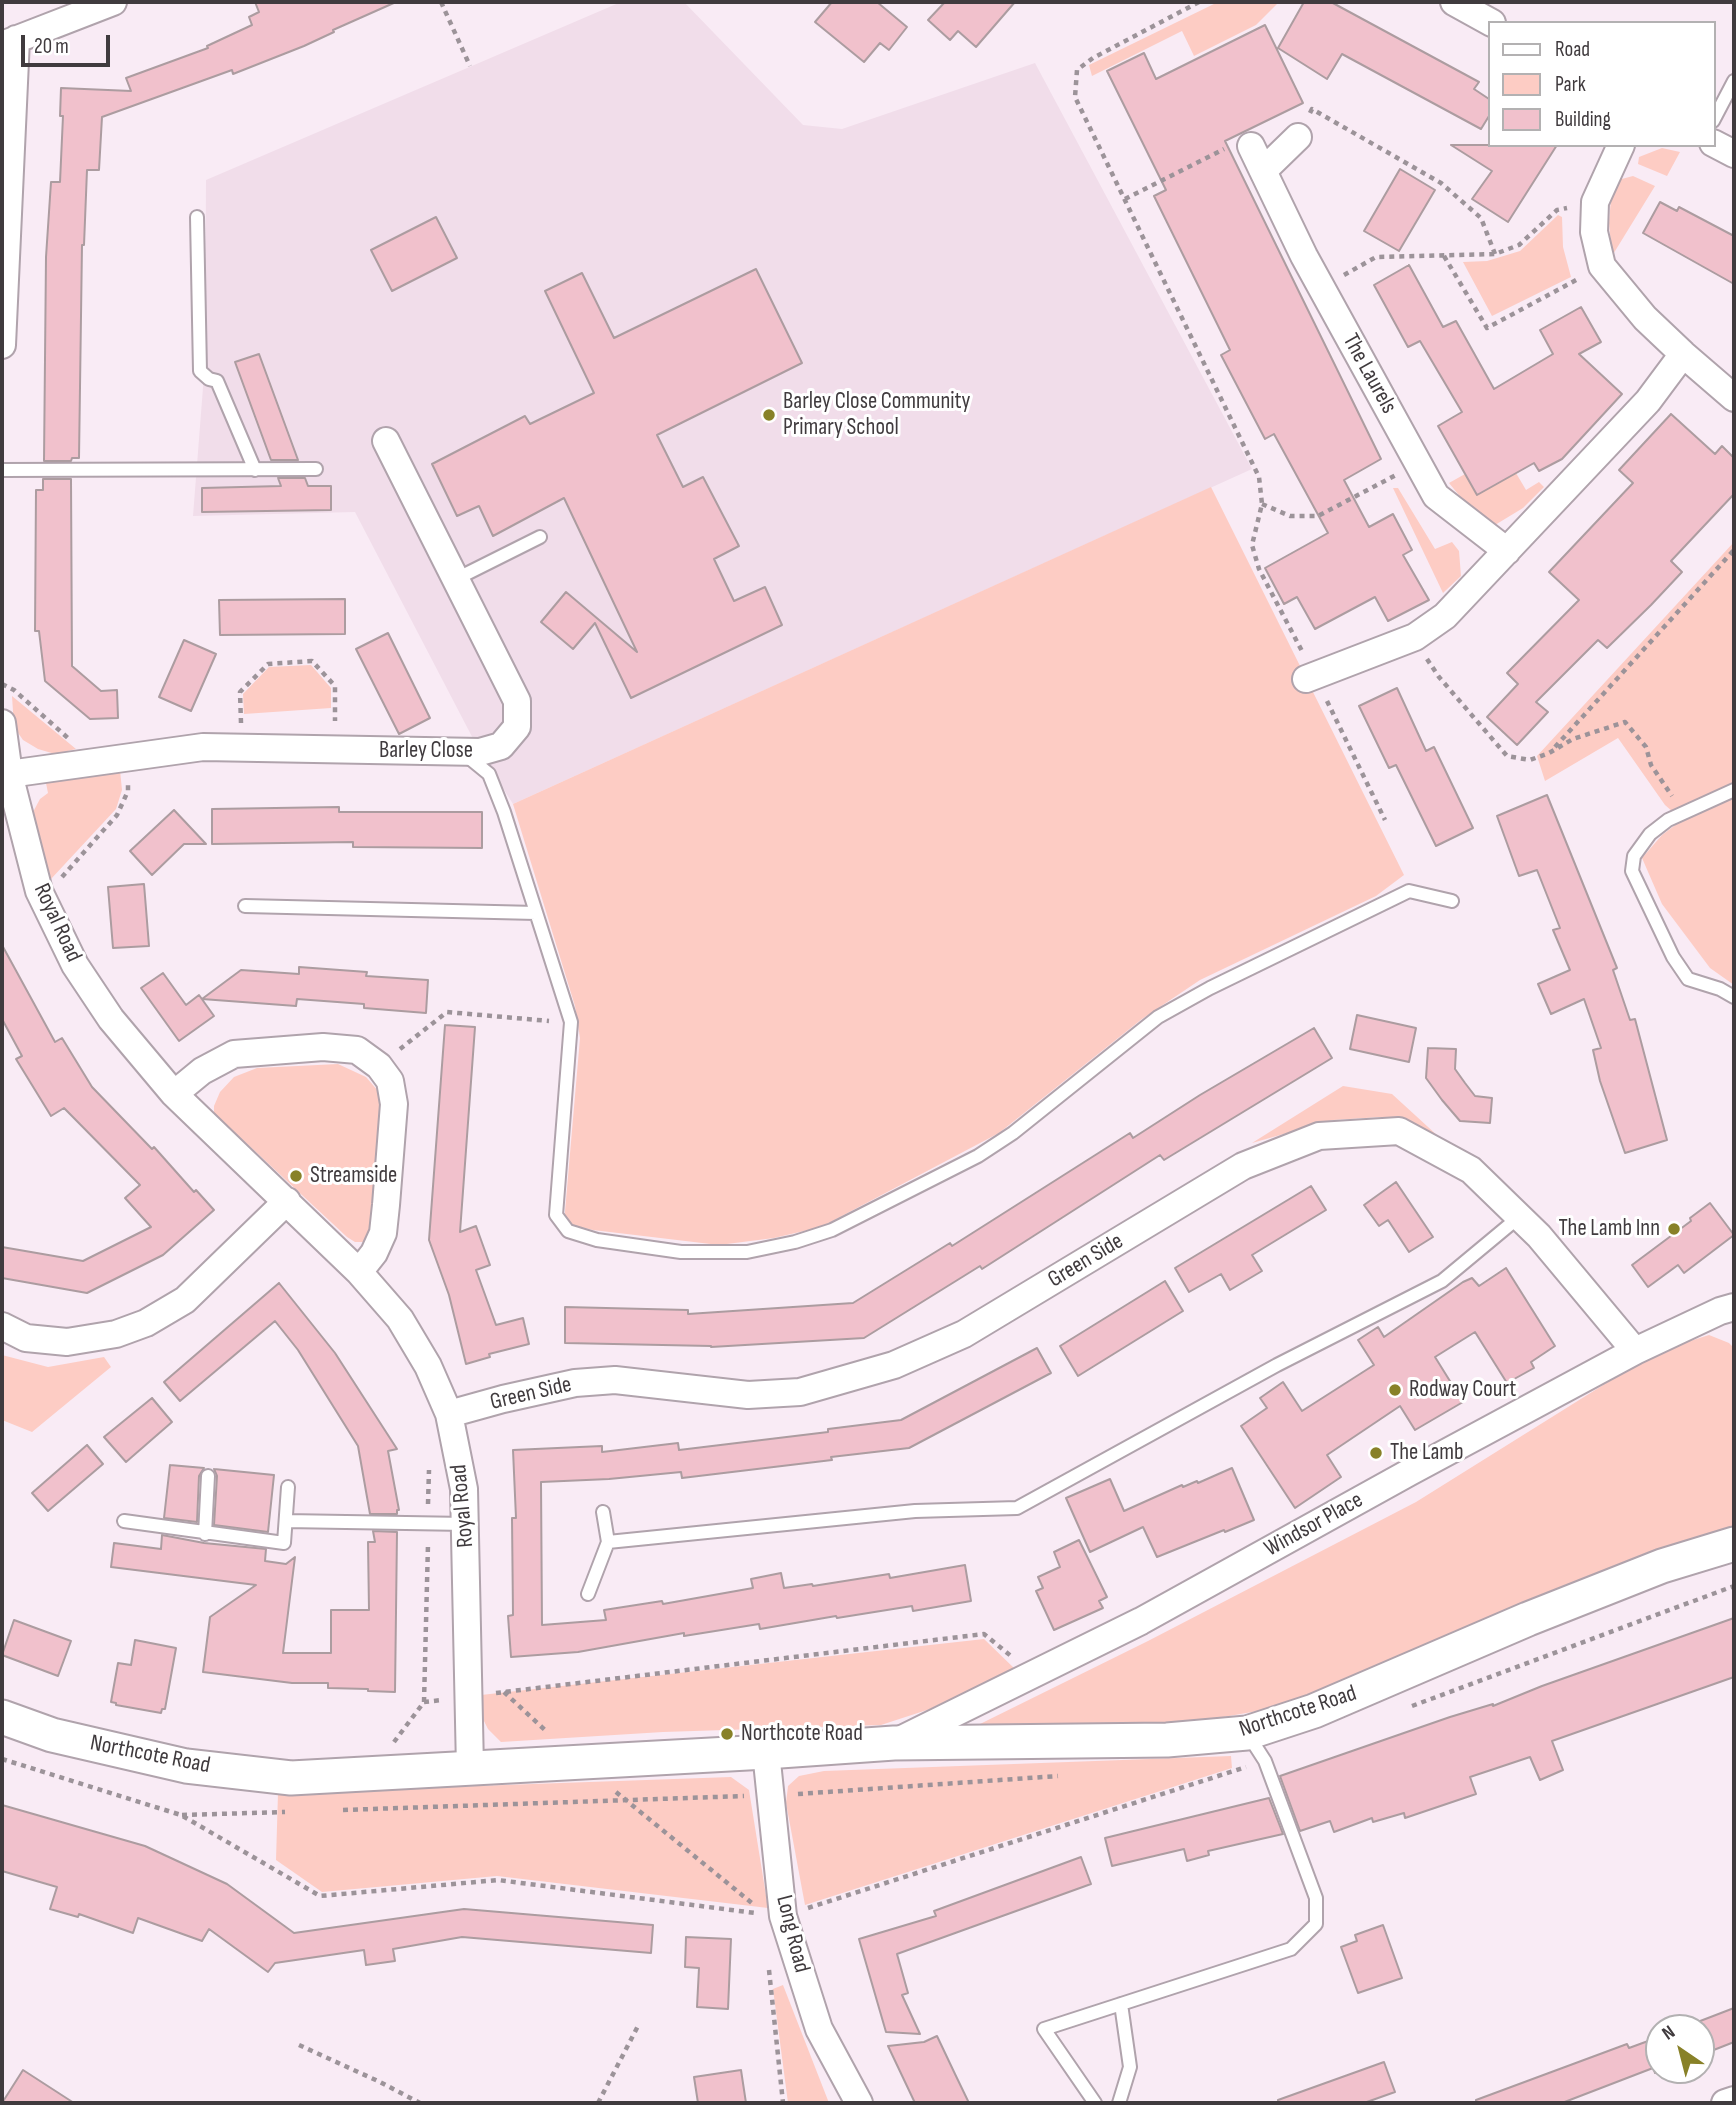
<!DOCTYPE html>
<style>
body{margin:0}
#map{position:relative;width:1736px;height:2105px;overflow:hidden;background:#f9ebf5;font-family:"Sofia Sans Condensed",sans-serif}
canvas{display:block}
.frame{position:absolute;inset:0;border:4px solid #403b3e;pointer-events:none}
.legend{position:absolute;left:1488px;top:21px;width:228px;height:126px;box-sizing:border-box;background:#fff;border:2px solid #b3b1b2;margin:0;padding:9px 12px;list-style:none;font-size:21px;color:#403b3e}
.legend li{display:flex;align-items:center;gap:14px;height:35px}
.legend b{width:35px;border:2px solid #b3b1b2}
.north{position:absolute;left:1645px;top:2014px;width:70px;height:70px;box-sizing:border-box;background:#fff;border:2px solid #b3b1b2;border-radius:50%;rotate:325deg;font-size:19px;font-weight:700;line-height:28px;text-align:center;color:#403b3e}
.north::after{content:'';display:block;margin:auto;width:24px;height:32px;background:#888128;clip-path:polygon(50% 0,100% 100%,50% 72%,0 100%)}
.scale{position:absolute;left:21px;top:35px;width:89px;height:32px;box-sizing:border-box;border:4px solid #403b3e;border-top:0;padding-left:9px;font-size:21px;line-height:24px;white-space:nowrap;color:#403b3e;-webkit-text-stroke:5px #fff;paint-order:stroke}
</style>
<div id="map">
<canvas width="1736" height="2105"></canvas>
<div class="frame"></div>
<ul class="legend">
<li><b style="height:9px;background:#fff"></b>Road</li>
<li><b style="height:19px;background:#fdccc4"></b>Park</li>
<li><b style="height:19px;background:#f1c1cc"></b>Building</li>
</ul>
<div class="north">N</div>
<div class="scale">20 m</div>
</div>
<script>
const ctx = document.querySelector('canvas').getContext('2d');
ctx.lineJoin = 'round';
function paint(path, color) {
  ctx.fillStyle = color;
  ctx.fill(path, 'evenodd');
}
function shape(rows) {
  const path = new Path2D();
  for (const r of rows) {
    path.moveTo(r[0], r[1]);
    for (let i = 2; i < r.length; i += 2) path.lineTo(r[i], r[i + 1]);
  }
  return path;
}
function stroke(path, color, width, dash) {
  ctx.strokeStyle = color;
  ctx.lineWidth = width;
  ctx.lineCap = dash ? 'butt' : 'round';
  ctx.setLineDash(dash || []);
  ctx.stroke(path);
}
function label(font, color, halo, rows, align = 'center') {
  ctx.font = font + ' "Sofia Sans Condensed",sans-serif';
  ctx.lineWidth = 6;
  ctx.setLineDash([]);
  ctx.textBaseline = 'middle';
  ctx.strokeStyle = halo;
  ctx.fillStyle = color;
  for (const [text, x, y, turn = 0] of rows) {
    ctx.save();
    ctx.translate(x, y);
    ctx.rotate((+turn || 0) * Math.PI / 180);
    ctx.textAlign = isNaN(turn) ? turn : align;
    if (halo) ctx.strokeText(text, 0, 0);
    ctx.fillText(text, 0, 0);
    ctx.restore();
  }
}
paint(shape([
 [621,2,684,2,803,125,842,129,1035,63,1252,469,513,804,480,752,355,512,193,516,205,362,206,180]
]), '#f1ddea');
paint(shape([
 [1218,2,1279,2,1256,25,1194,56,1182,31,1092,76,1089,65],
 [1662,148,1680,152,1667,176,1638,164,1639,157],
 [1633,176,1655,186,1612,256,1609,223,1611,198,1618,180],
 [1558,215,1562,217,1563,247,1571,277,1492,316,1463,262,1487,261,1520,251],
 [1516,473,1526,490,1539,482,1544,487,1523,508,1495,525,1472,511,1449,483,1465,474,1477,495],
 [1211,487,1404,875,1376,896,1200,980,1142,1019,999,1133,821,1227,774,1238,719,1245,593,1230,564,1223,580,1038,575,1006,513,804],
 [1393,488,1398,488,1435,549,1452,542,1459,551,1461,576,1443,593],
 [1734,542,1734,985,1710,968,1662,904,1642,858,1662,835,1682,820,1665,805,1618,738,1545,781,1537,756],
 [311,665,331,688,331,708,244,714,243,694,269,667],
 [12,696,76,749,55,754,38,749,23,740,14,727],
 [120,770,122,790,116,809,51,879,48,877,31,824,33,812,40,799,48,793,46,783],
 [338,1064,366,1077,379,1092,381,1110,373,1229,370,1237,364,1242,355,1242,347,1237,214,1113,214,1106,220,1092,234,1077,257,1068],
 [1343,1086,1392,1094,1451,1148,1416,1126,1381,1117,1333,1120,1252,1143],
 [1709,1335,1729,1343,1734,1348,1734,1526,1702,1535,1297,1704,1184,1724,978,1725,1148,1641,1416,1502,1624,1372,1668,1348],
 [2,1355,48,1367,104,1357,111,1367,32,1432,2,1420],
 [984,1639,1015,1669,930,1709,881,1725,663,1732,501,1742,488,1729,482,1717,481,1695],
 [1231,1756,1232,1768,805,1905,786,1803,788,1786,799,1776,824,1771],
 [731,1777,749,1790,768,1908,497,1876,322,1892,276,1860,278,1793],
 [783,1985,829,2103,788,2103,773,1989]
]), '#fdccc4');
const building = shape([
 [255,2,396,2,333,30,334,32,304,46,233,74,232,70,102,117,99,170,87,170,84,245,82,245,79,458,72,458,71,461,44,461,46,257,51,182,60,182,63,116,60,116,61,88,131,91,126,78,208,48,207,46,252,25,249,17,259,12,255,2],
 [832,2,877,2,907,27,889,50,880,43,864,62,815,22,832,2],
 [945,2,1015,2,976,47,958,31,950,40,928,20,945,2],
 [1304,2,1331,2,1479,82,1474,89,1489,99,1489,116,1481,129,1342,54,1327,79,1278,48,1304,2],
 [1265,25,1303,103,1225,141,1381,459,1344,480,1369,527,1393,514,1412,550,1403,555,1429,600,1388,621,1375,597,1315,629,1297,597,1284,604,1265,568,1328,533,1274,434,1265,439,1221,355,1230,350,1154,196,1166,190,1107,71,1144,53,1156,79,1265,25],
 [1451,145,1557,145,1508,222,1472,199,1492,171,1451,145],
 [1400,169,1435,190,1399,251,1364,231,1400,169],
 [1660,202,1677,211,1679,207,1734,236,1734,284,1643,233,1660,202],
 [436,217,457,258,392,291,371,250,436,217],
 [1409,265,1443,327,1456,321,1494,389,1553,354,1540,330,1581,307,1601,342,1579,354,1622,394,1562,459,1539,471,1534,463,1477,495,1438,426,1462,412,1420,341,1408,347,1374,285,1409,265],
 [756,269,802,363,657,435,683,487,703,477,739,546,714,559,734,601,765,587,782,625,631,698,595,623,573,649,541,622,566,592,637,652,564,498,493,536,479,506,457,516,432,464,525,416,530,424,594,393,545,291,582,273,614,338,756,269],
 [259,354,298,460,271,460,235,362,259,354],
 [1671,414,1715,454,1722,446,1734,458,1734,494,1671,561,1682,572,1651,605,1607,648,1598,640,1536,702,1548,712,1517,745,1487,717,1518,684,1507,673,1579,600,1549,572,1633,483,1619,470,1671,414],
 [278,478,305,478,308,486,331,486,331,510,202,512,202,488,281,486,278,478],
 [43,479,71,479,72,666,101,691,117,690,118,718,90,719,45,681,39,631,35,631,36,490,43,490,43,479],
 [345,599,345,634,220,635,219,600,345,599],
 [388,633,430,718,399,734,356,649,388,633],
 [184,640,216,654,191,711,159,697,184,640],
 [1397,688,1426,751,1434,747,1473,828,1436,846,1396,765,1389,768,1359,706,1397,688],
 [1547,795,1617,968,1613,970,1630,1020,1635,1019,1667,1140,1625,1153,1600,1081,1593,1050,1601,1048,1584,999,1551,1014,1538,984,1570,970,1553,930,1560,928,1537,870,1519,876,1497,816,1547,795],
 [339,807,339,812,482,812,482,848,353,847,353,842,212,844,212,809,339,807],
 [174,810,206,844,184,844,152,875,130,851,174,810],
 [144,884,149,946,113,948,108,887,144,884],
 [2,945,55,1042,62,1038,92,1087,152,1149,154,1147,194,1192,196,1190,214,1210,163,1255,87,1293,2,1278,2,1247,83,1261,151,1227,125,1198,140,1185,64,1108,51,1116,16,1059,22,1056,2,1019,2,945],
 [299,967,367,972,366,976,428,980,426,1013,364,1008,364,1004,297,999,296,1006,202,999,241,970,299,974,299,967],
 [163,973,186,1005,199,995,214,1016,179,1041,141,988,163,973],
 [1357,1015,1416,1028,1409,1062,1350,1049,1357,1015],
 [445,1025,475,1027,460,1232,476,1226,490,1265,476,1270,496,1325,523,1318,529,1344,489,1354,490,1357,466,1364,449,1295,429,1240,445,1025],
 [1314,1028,1332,1058,1164,1160,1160,1155,982,1269,980,1266,864,1338,711,1347,711,1346,565,1343,565,1307,688,1310,688,1314,853,1303,950,1243,952,1246,1130,1133,1133,1138,1200,1095,1314,1028],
 [1428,1048,1456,1049,1455,1069,1465,1083,1475,1096,1492,1098,1490,1123,1460,1121,1442,1100,1426,1078,1428,1048],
 [1396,1182,1433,1237,1409,1252,1388,1220,1379,1226,1364,1205,1396,1182],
 [1311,1186,1326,1210,1252,1255,1262,1271,1230,1290,1221,1274,1189,1292,1175,1268,1311,1186],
 [1710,1203,1734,1235,1684,1273,1678,1265,1648,1287,1632,1265,1691,1221,1690,1218,1710,1203],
 [1506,1268,1555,1346,1531,1362,1534,1368,1507,1383,1475,1332,1435,1357,1463,1402,1415,1430,1400,1406,1327,1455,1341,1477,1295,1508,1241,1426,1267,1408,1260,1398,1283,1382,1302,1411,1374,1365,1358,1340,1378,1327,1384,1337,1463,1282,1472,1278,1479,1286,1506,1268],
 [1165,1281,1183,1311,1078,1376,1060,1346,1165,1281],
 [279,1283,335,1353,397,1449,388,1451,399,1510,397,1510,397,1514,370,1514,358,1446,298,1350,275,1321,180,1401,164,1382,279,1283],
 [1037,1348,1051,1373,909,1448,831,1457,832,1460,682,1478,681,1472,609,1479,541,1482,542,1625,606,1620,604,1610,662,1601,663,1604,753,1588,751,1579,781,1573,784,1588,812,1584,813,1586,889,1574,890,1578,965,1565,971,1601,913,1611,912,1606,837,1618,836,1616,760,1629,759,1624,684,1636,684,1633,578,1652,511,1657,508,1616,513,1615,512,1518,516,1518,513,1450,602,1446,602,1452,678,1443,679,1450,828,1432,828,1429,901,1420,1037,1348],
 [152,1398,172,1422,126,1462,104,1437,152,1398],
 [87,1445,103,1464,48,1511,32,1493,87,1445],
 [170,1465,204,1468,199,1476,197,1522,164,1518,170,1465],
 [1232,1468,1254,1520,1225,1532,1224,1530,1157,1557,1143,1527,1090,1552,1066,1498,1110,1479,1124,1511,1182,1485,1183,1487,1197,1481,1198,1483,1232,1468],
 [214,1469,274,1475,268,1532,214,1525,217,1476,214,1469],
 [373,1531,397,1532,395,1692,368,1691,368,1689,328,1688,328,1683,292,1683,203,1672,210,1617,256,1585,111,1567,114,1543,161,1549,162,1535,204,1543,266,1549,265,1561,286,1564,295,1557,283,1653,331,1653,331,1610,369,1610,368,1542,375,1542,373,1531],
 [1079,1540,1107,1597,1099,1601,1103,1608,1054,1630,1036,1591,1043,1588,1038,1577,1060,1567,1054,1552,1079,1540],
 [1734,1618,1734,1677,1552,1741,1563,1770,1540,1780,1530,1757,1470,1777,1476,1794,1405,1818,1404,1813,1373,1822,1372,1818,1334,1832,1330,1821,1300,1831,1280,1776,1450,1717,1493,1704,1493,1706,1542,1686,1734,1618],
 [14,1620,71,1641,58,1676,2,1655,14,1620],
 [135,1640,176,1648,165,1709,162,1709,161,1713,116,1705,116,1703,111,1702,118,1663,131,1665,135,1640],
 [1269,1798,1283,1834,1208,1851,1209,1855,1187,1861,1184,1849,1112,1866,1105,1838,1269,1798],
 [2,1805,145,1846,227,1884,294,1933,464,1909,653,1925,651,1953,462,1937,393,1949,395,1961,366,1965,364,1950,275,1963,268,1972,209,1929,202,1941,138,1918,133,1933,79,1914,78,1917,50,1909,57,1887,2,1871,2,1805],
 [1081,1857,1091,1884,897,1954,908,1993,902,1995,920,2034,886,2032,859,1939,936,1916,934,1911,1081,1857],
 [1383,1925,1402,1978,1358,1993,1341,1947,1357,1941,1355,1935,1383,1925],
 [686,1937,731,1939,728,2009,697,2007,699,1968,685,1967,686,1937],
 [1734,2008,1734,2042,1701,2055,1701,2028,1682,2028,1734,2008],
 [937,2036,955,2074,969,2103,915,2103,888,2046,924,2042,937,2036],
 [1659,2037,1659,2070,1661,2070,1655,2073,1653,2068,1562,2103,1476,2103,1476,2100,1627,2044,1629,2048,1659,2037],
 [1384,2062,1395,2092,1364,2103,1278,2103,1278,2100,1384,2062],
 [23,2070,74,2103,2,2103,23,2070],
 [741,2070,746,2103,698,2103,694,2077,741,2070]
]);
paint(building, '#f1c1cc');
stroke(building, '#ac9ca0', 2);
const service = shape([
 [1713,121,1734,81],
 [197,217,200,371,209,379,217,381,255,470],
 [2,470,316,469],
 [456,579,540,537],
 [467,756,489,774,504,812,571,1022,556,1215,568,1231,597,1240,681,1252,747,1252,795,1242,832,1230,978,1156,1013,1133,1158,1017,1210,988,1409,891,1452,901],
 [1734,790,1668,820,1650,834,1634,856,1632,871,1673,957,1688,979,1720,989,1734,997],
 [245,906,536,913],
 [603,1512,608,1542],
 [124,1521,284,1543,288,1487],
 [286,1521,466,1524],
 [205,1534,208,1476],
 [588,1594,608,1542,915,1511,1017,1508,1277,1365,1442,1281,1519,1217],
 [1095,2103,1044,2029,1291,1949,1316,1924,1316,1898,1265,1761,1247,1733],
 [1119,2103,1130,2067,1121,2004]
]);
const minor = shape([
 [1454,2,1492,23],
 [2,45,113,2],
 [1298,137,1263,171,1304,256,1436,496,1507,551],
 [1713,143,1734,154],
 [1621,145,1595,202,1594,232,1602,266,1645,318,1683,354,1734,398],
 [1251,146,1263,171],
 [2,345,16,39],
 [1306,679,1415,637,1445,616,1648,401,1683,354],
 [2,723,9,774,39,891,75,965,111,1019,174,1094,359,1272,400,1319,428,1366,449,1414,464,1489,470,1768],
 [9,774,203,747,480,752,501,746,517,727,517,701,386,441],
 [174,1094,202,1071,234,1054,323,1047,357,1050,379,1066,390,1081,394,1104,386,1205,383,1233,374,1253,359,1272],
 [2,1326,26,1338,67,1342,116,1334,146,1323,185,1300,287,1201],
 [449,1414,503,1399,575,1383,615,1380,748,1395,800,1392,894,1365,964,1334,1243,1166,1319,1136,1399,1131,1471,1170,1539,1236,1635,1351],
 [896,1742,1141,1621,1410,1472,1635,1351,1720,1311,1734,1307],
 [766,1752,783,1916,819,2029,859,2103],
 [1725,2103,1734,2100]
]);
const tertiary = shape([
 [2,1717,52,1735,186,1766,291,1778,766,1752,894,1743,1167,1740,1247,1733,1314,1711,1528,1619,1662,1566,1734,1544]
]);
stroke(service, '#b0a3ac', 16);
stroke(minor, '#b0a3ac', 30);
stroke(tertiary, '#b0a3ac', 37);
stroke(shape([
 [441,2,470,66],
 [1199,2,1093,58,1077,70,1075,97,1259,477,1262,504,1252,545,1259,569,1303,653],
 [1310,113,1312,109,1441,183,1481,218,1495,254],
 [1125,199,1224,149],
 [1444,256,1487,328,1578,279],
 [1344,275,1376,257,1495,254,1519,245,1557,210,1567,208],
 [1262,504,1290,516,1318,516,1396,475],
 [1427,659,1439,677,1507,756,1530,760,1549,753,1573,739,1625,722,1646,747,1651,765,1672,796],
 [2,684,14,690,68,738],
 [1327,701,1385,820],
 [241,723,240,692,268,664,312,661,335,686,335,721],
 [1555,747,1734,550],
 [62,877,117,815,128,791,128,783],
 [400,1049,447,1012,549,1021],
 [428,1504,429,1470],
 [504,1692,546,1731],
 [496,1693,984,1634,1011,1656],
 [424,1702,442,1700],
 [1412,1706,1734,1586],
 [394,1742,424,1702,428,1544],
 [2,1759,181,1815,320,1896,498,1880,755,1913],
 [616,1792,753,1904],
 [798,1794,1058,1776],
 [343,1810,744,1796],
 [182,1815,285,1812],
 [808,1908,1246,1767],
 [769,1970,783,2103],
 [299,2045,380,2082,420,2103],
 [598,2103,638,2026]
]), '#9c9399', 4.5, [5, 5]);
stroke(service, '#fff', 12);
stroke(minor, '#fff', 26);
stroke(tertiary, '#fff', 33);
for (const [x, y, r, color] of [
 [769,415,7,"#888128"],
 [296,1176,7,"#888128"],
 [1674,1229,7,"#888128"],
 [1395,1390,7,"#888128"],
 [1376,1453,7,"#888128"],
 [727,1734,7,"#888128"]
]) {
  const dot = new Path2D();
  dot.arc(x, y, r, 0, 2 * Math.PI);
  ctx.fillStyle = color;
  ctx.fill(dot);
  stroke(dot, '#fff', 2.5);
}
label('23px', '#403b3e', '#fff', [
 ["The Laurels",1369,374,61],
 ["Barley Close",426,751],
 ["Royal Road",57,923,65],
 ["Green Side",1086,1261,-31],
 ["Green Side",531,1394,-13],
 ["Royal Road",463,1506,-95],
 ["Windsor Place",1314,1525,-29],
 ["Northcote Road",1298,1712,-18],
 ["Northcote Road",150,1755,11],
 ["Long Road",792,1934,76]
]);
label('23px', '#403b3e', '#fff', [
 ["Barley Close Community",783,402],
 ["Primary School",783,428],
 ["Streamside",310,1176],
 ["The Lamb Inn",1660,1229,"right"],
 ["Rodway Court",1409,1390],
 ["The Lamb",1390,1453],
 ["Northcote Road",741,1734]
], 'left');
</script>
